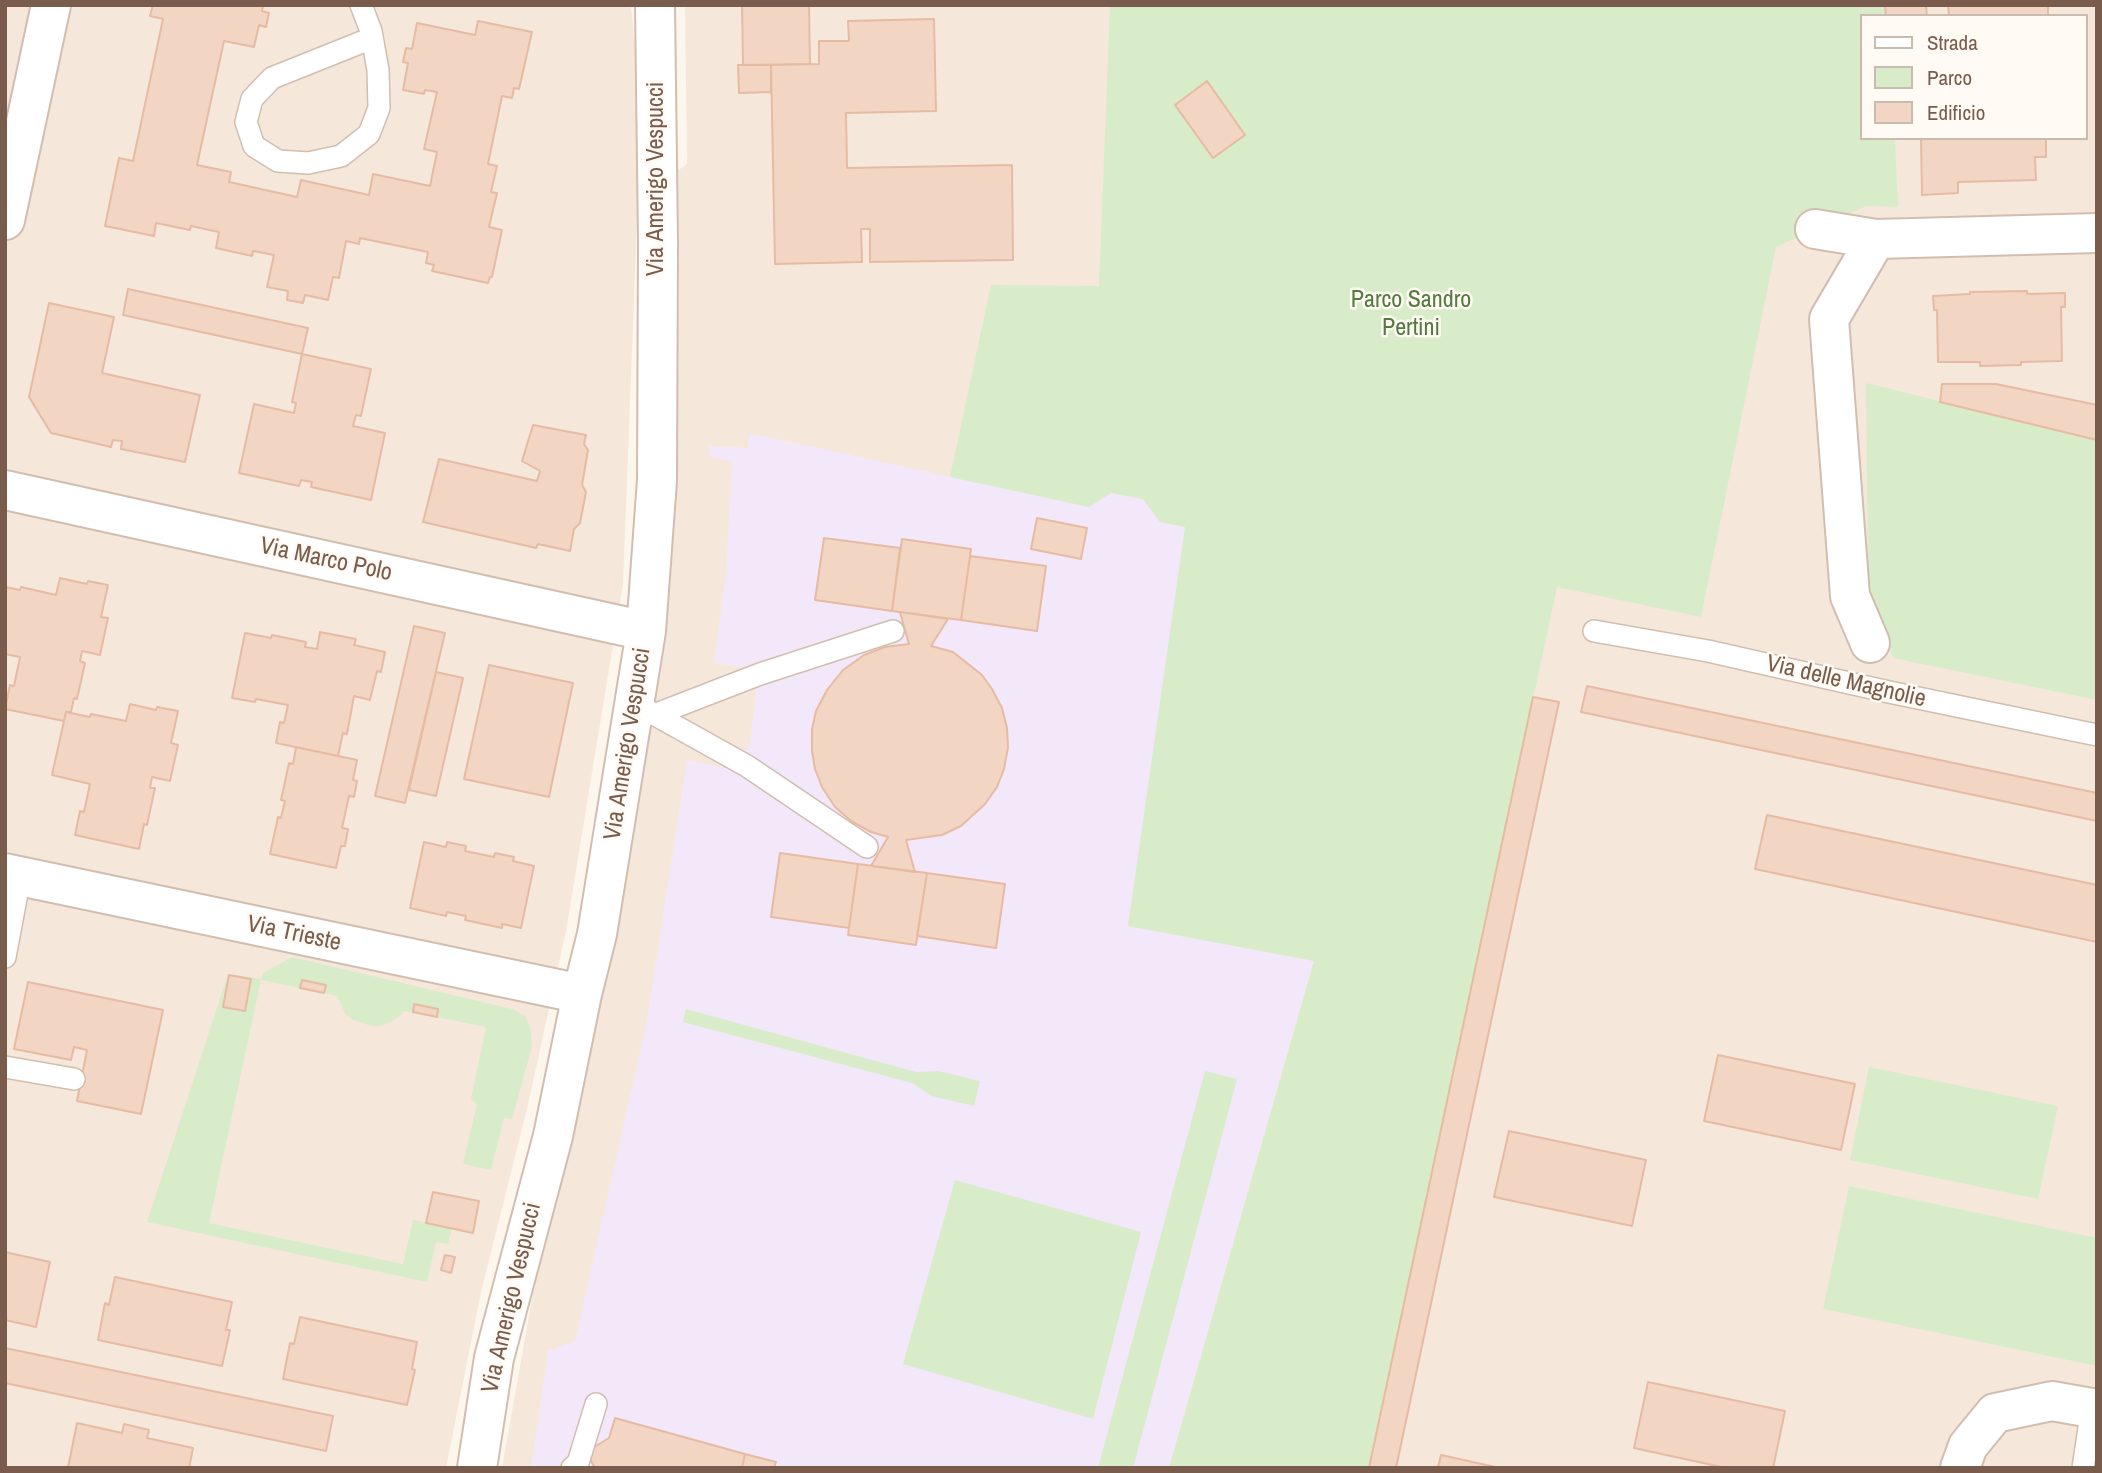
<!DOCTYPE html>
<style>
body{margin:0}
#map{position:relative;width:2102px;height:1473px;overflow:hidden;background:#fdf6ec;font-family:"Archivo Narrow",sans-serif}
canvas{display:block}
.frame{position:absolute;inset:0;border:7px solid #7a5c4d;pointer-events:none}
.legend{position:absolute;left:1860px;top:14px;width:228px;height:126px;box-sizing:border-box;background:#fffaf3;border:2px solid #cabbb1;margin:0;padding:9px 12px;list-style:none;font-size:21px;color:#7a5c4d}
.legend li{display:flex;align-items:center;gap:14px;height:35px}
.legend b{width:35px;border:2px solid #cabbb1}
</style>
<div id="map">
<canvas width="2102" height="1473"></canvas>
<div class="frame"></div>
<ul class="legend">
<li><b style="height:9px;background:#fff"></b>Strada</li>
<li><b style="height:19px;background:#d8ecc9"></b>Parco</li>
<li><b style="height:19px;background:#f3d5c3"></b>Edificio</li>
</ul>
</div>
<script>
const ctx = document.querySelector('canvas').getContext('2d');
ctx.lineJoin = 'round';
function paint(path, color) {
  ctx.fillStyle = color;
  ctx.fill(path, 'evenodd');
}
function shape(rows) {
  const path = new Path2D();
  for (const r of rows) {
    path.moveTo(r[0], r[1]);
    for (let i = 2; i < r.length; i += 2) path.lineTo(r[i], r[i + 1]);
  }
  return path;
}
function stroke(path, color, width, dash) {
  ctx.strokeStyle = color;
  ctx.lineWidth = width;
  ctx.lineCap = dash ? 'butt' : 'round';
  ctx.setLineDash(dash || []);
  ctx.stroke(path);
}
function label(font, color, halo, rows, align = 'center') {
  ctx.font = font + ' "Archivo Narrow",sans-serif';
  ctx.lineWidth = 5;
  ctx.setLineDash([]);
  ctx.textBaseline = 'middle';
  ctx.strokeStyle = halo;
  ctx.fillStyle = color;
  for (const [text, x, y, turn = 0] of rows) {
    ctx.save();
    ctx.translate(x, y);
    ctx.rotate((+turn || 0) * Math.PI / 180);
    ctx.textAlign = isNaN(turn) ? turn : align;
    if (halo) ctx.strokeText(text, 0, 0);
    ctx.fillText(text, 0, 0);
    ctx.restore();
  }
}
paint(shape([
 [5,5,631,5,636,59,637,220,623,584,566,931,527,1109,481,1292,446,1468,5,1468],
 [685,5,2097,5,2097,1468,502,1468,548,1209,598,997,673,174,687,164],
 [1862,16,2086,16,2086,138,1862,138]
]), '#f5e8da');
paint(shape([
 [749,433,1089,507,1111,493,1144,499,1160,522,1186,526,1128,925,1314,961,1169,1468,531,1468,548,1351,575,1341,646,1026,687,760,727,768,750,745,756,691,745,668,714,663,726,573,732,462,709,456,709,446,748,448]
]), '#f3e8fa');
paint(shape([
 [1110,5,1885,5,1886,16,1862,16,1862,138,1895,138,1898,207,1866,206,1776,247,1701,617,1557,587,1369,1468,1169,1468,1314,961,1128,926,1185,527,1160,522,1143,499,1111,493,1089,507,950,477,991,285,1099,286],
 [1866,383,2097,440,2097,700,1893,658,1868,586],
 [292,957,512,1009,525,1016,530,1026,532,1046,512,1119,504,1118,491,1170,463,1164,477,1104,471,1099,486,1027,437,1017,438,1009,415,1004,413,1012,404,1011,399,1017,390,1022,380,1026,371,1026,354,1020,346,1015,337,996,324,993,326,985,302,980,300,988,261,980,209,1223,403,1264,413,1220,452,1228,448,1244,436,1242,427,1282,147,1222,228,974,261,979,263,973],
 [686,1009,916,1072,938,1071,980,1081,974,1106,932,1096,912,1083,683,1022],
 [1869,1067,2058,1106,2038,1199,1850,1160],
 [1205,1071,1237,1079,1133,1468,1098,1468],
 [955,1180,1141,1232,1093,1419,903,1364],
 [1849,1186,2097,1238,2097,1366,1823,1309]
]), '#d8ecc9');
const building = shape([
 [153,5,263,5,262,11,269,13,266,27,259,25,254,47,224,41,197,165,231,172,229,182,297,197,301,180,369,195,373,174,430,186,437,152,424,149,437,92,425,90,424,94,403,90,408,63,403,62,406,48,412,49,417,23,475,35,478,21,532,32,519,89,514,88,512,98,502,96,488,164,497,166,491,192,497,193,489,227,502,230,492,277,490,277,488,283,432,271,434,265,426,263,428,252,360,238,359,244,346,241,339,278,333,277,328,300,305,295,303,303,287,300,288,291,267,287,274,255,253,251,252,256,216,248,219,232,191,226,190,230,156,223,154,236,105,226,119,158,133,161,163,19,150,16,153,5],
 [742,5,809,5,810,64,743,65,742,5],
 [1885,5,1926,5,1927,16,1886,16,1885,5],
 [1948,5,2048,5,2048,16,1949,16,1948,5],
 [934,19,936,111,846,113,847,168,1012,165,1013,260,870,262,870,229,861,229,862,262,775,264,771,65,819,64,819,41,849,41,848,21,934,19],
 [738,65,771,65,771,92,739,93,738,65],
 [1207,81,1245,135,1213,158,1175,105,1207,81],
 [1921,138,2046,138,2046,157,2035,157,2036,180,1958,182,1958,193,1922,195,1921,138],
 [128,289,308,328,302,354,123,315,128,289],
 [2027,291,2027,294,2065,293,2065,307,2061,307,2062,361,2021,362,2021,365,1980,366,1980,362,1938,362,1937,310,1934,310,1933,296,1970,294,1970,292,2027,291],
 [49,303,114,317,102,373,200,395,185,462,121,449,122,441,113,440,111,447,51,433,29,397,49,303],
 [302,354,371,369,361,416,356,415,353,426,385,433,371,500,311,487,312,482,301,480,299,486,239,473,254,404,294,413,296,403,292,402,302,354],
 [1942,384,1996,384,2097,405,2097,440,1940,402,1942,384],
 [533,425,586,435,584,444,588,450,582,485,586,492,580,523,574,529,570,551,538,544,536,548,423,522,439,459,537,481,540,471,522,461,533,425],
 [1037,518,1087,528,1081,559,1031,549,1037,518],
 [824,538,900,548,892,611,815,600,824,538],
 [902,539,971,549,961,620,892,611,902,539],
 [970,556,1046,566,1037,631,961,620,970,556],
 [60,578,87,584,88,581,108,585,101,617,108,618,100,655,82,651,80,661,85,663,77,699,74,698,71,712,66,712,64,721,5,709,10,685,14,686,20,657,5,654,5,587,20,590,21,587,56,595,60,578],
 [900,612,948,619,931,646,953,652,982,675,992,689,1002,708,1007,728,1008,747,1004,769,997,787,985,804,961,826,942,835,906,840,915,872,871,866,888,837,871,832,851,821,835,807,822,787,815,769,812,751,812,729,816,711,827,690,843,670,864,655,885,647,909,644,900,612],
 [414,626,445,633,405,803,375,796,414,626],
 [320,632,356,639,354,645,385,652,381,672,377,671,370,700,354,696,347,734,343,733,338,756,276,743,280,722,284,723,288,705,256,699,255,702,232,698,245,633,271,638,272,635,306,642,305,647,317,649,320,632],
 [489,665,573,683,549,797,464,779,489,665],
 [436,672,463,678,436,796,409,790,436,672],
 [1587,686,2097,793,2097,821,1581,712,1587,686],
 [1533,697,1559,702,1396,1468,1369,1468,1533,697],
 [130,704,156,710,157,707,178,711,171,743,178,745,170,781,152,777,150,788,155,788,147,825,144,824,139,849,75,835,80,811,84,812,90,784,52,775,66,712,90,717,91,714,126,721,130,704],
 [296,747,357,760,353,780,357,781,354,797,349,796,342,828,348,829,345,846,341,846,336,868,270,854,278,817,281,818,285,801,281,800,289,763,293,764,296,747],
 [1767,815,2097,885,2097,942,1755,869,1767,815],
 [424,842,446,847,447,842,466,846,465,851,494,857,495,853,514,857,513,861,534,866,521,928,502,924,502,928,465,920,466,916,447,912,446,916,410,908,424,842],
 [780,853,858,864,849,928,771,917,780,853],
 [858,864,927,873,916,945,848,935,858,864],
 [927,873,1005,884,996,948,917,936,927,873],
 [229,975,251,979,245,1011,223,1007,229,975],
 [302,980,326,985,324,993,300,988,302,980],
 [28,982,163,1010,141,1114,77,1101,87,1050,74,1047,71,1060,14,1049,28,982],
 [414,1004,438,1009,437,1017,413,1012,414,1004],
 [1718,1055,1855,1084,1841,1150,1704,1121,1718,1055],
 [1509,1131,1646,1160,1632,1226,1494,1197,1509,1131],
 [433,1192,479,1201,473,1233,426,1223,433,1192],
 [5,1252,50,1262,36,1327,5,1320,5,1252],
 [445,1255,455,1257,451,1273,441,1270,445,1255],
 [115,1277,232,1302,226,1330,230,1330,222,1366,98,1340,105,1303,109,1305,115,1277],
 [300,1317,417,1342,412,1369,415,1370,407,1405,283,1379,290,1343,294,1344,300,1317],
 [5,1348,333,1416,326,1451,5,1383,5,1348],
 [1648,1382,1785,1411,1773,1468,1726,1468,1634,1448,1648,1382],
 [615,1418,745,1454,742,1468,595,1468,586,1452,609,1438,615,1418],
 [77,1423,122,1433,124,1424,149,1430,147,1438,193,1448,189,1468,68,1468,77,1423],
 [745,1454,776,1462,774,1468,742,1468,745,1454],
 [1441,1455,1500,1468,1438,1468,1441,1455]
]);
paint(building, '#f3d5c3');
stroke(building, '#e6bba3', 2);
const lane = shape([
 [361,5,371,31,378,70,379,108,369,134,341,156,308,163,278,161,254,146,246,122,252,99,272,78,372,38],
 [1594,631,1708,651,1889,692,2097,735],
 [634,703,747,766,867,847],
 [654,715,760,674,893,631],
 [5,957,20,877],
 [5,1067,74,1079],
 [572,1468,578,1463,596,1404],
 [2083,1468,2092,1408]
]);
const street = shape([
 [5,220,51,5],
 [1815,229,1876,239],
 [5,490,646,631],
 [1870,643,1850,596,1829,319,1876,239,2097,233],
 [5,873,582,994],
 [477,1468,494,1358,553,1136,582,994,597,934,646,631,657,480,658,243,655,5],
 [1960,1468,1968,1446,1995,1413,2052,1401,2097,1409]
]);
stroke(lane, '#d1beb0', 24);
stroke(street, '#d1beb0', 42);
stroke(lane, '#fff', 21);
stroke(street, '#fff', 38);
label('24px', '#7a5c4d', '#fffaf3', [
 ["Via Amerigo Vespucci",657,179,-90],
 ["Via Marco Polo",326,560,12],
 ["Via delle Magnolie",1846,682,13],
 ["Via Amerigo Vespucci",628,744,-81],
 ["Via Trieste",294,934,12],
 ["Via Amerigo Vespucci",512,1298,-77]
]);
label('24px', '#537a41', '#fffaf3', [
 ["Parco Sandro",1411,301],
 ["Pertini",1411,329]
]);
</script>
